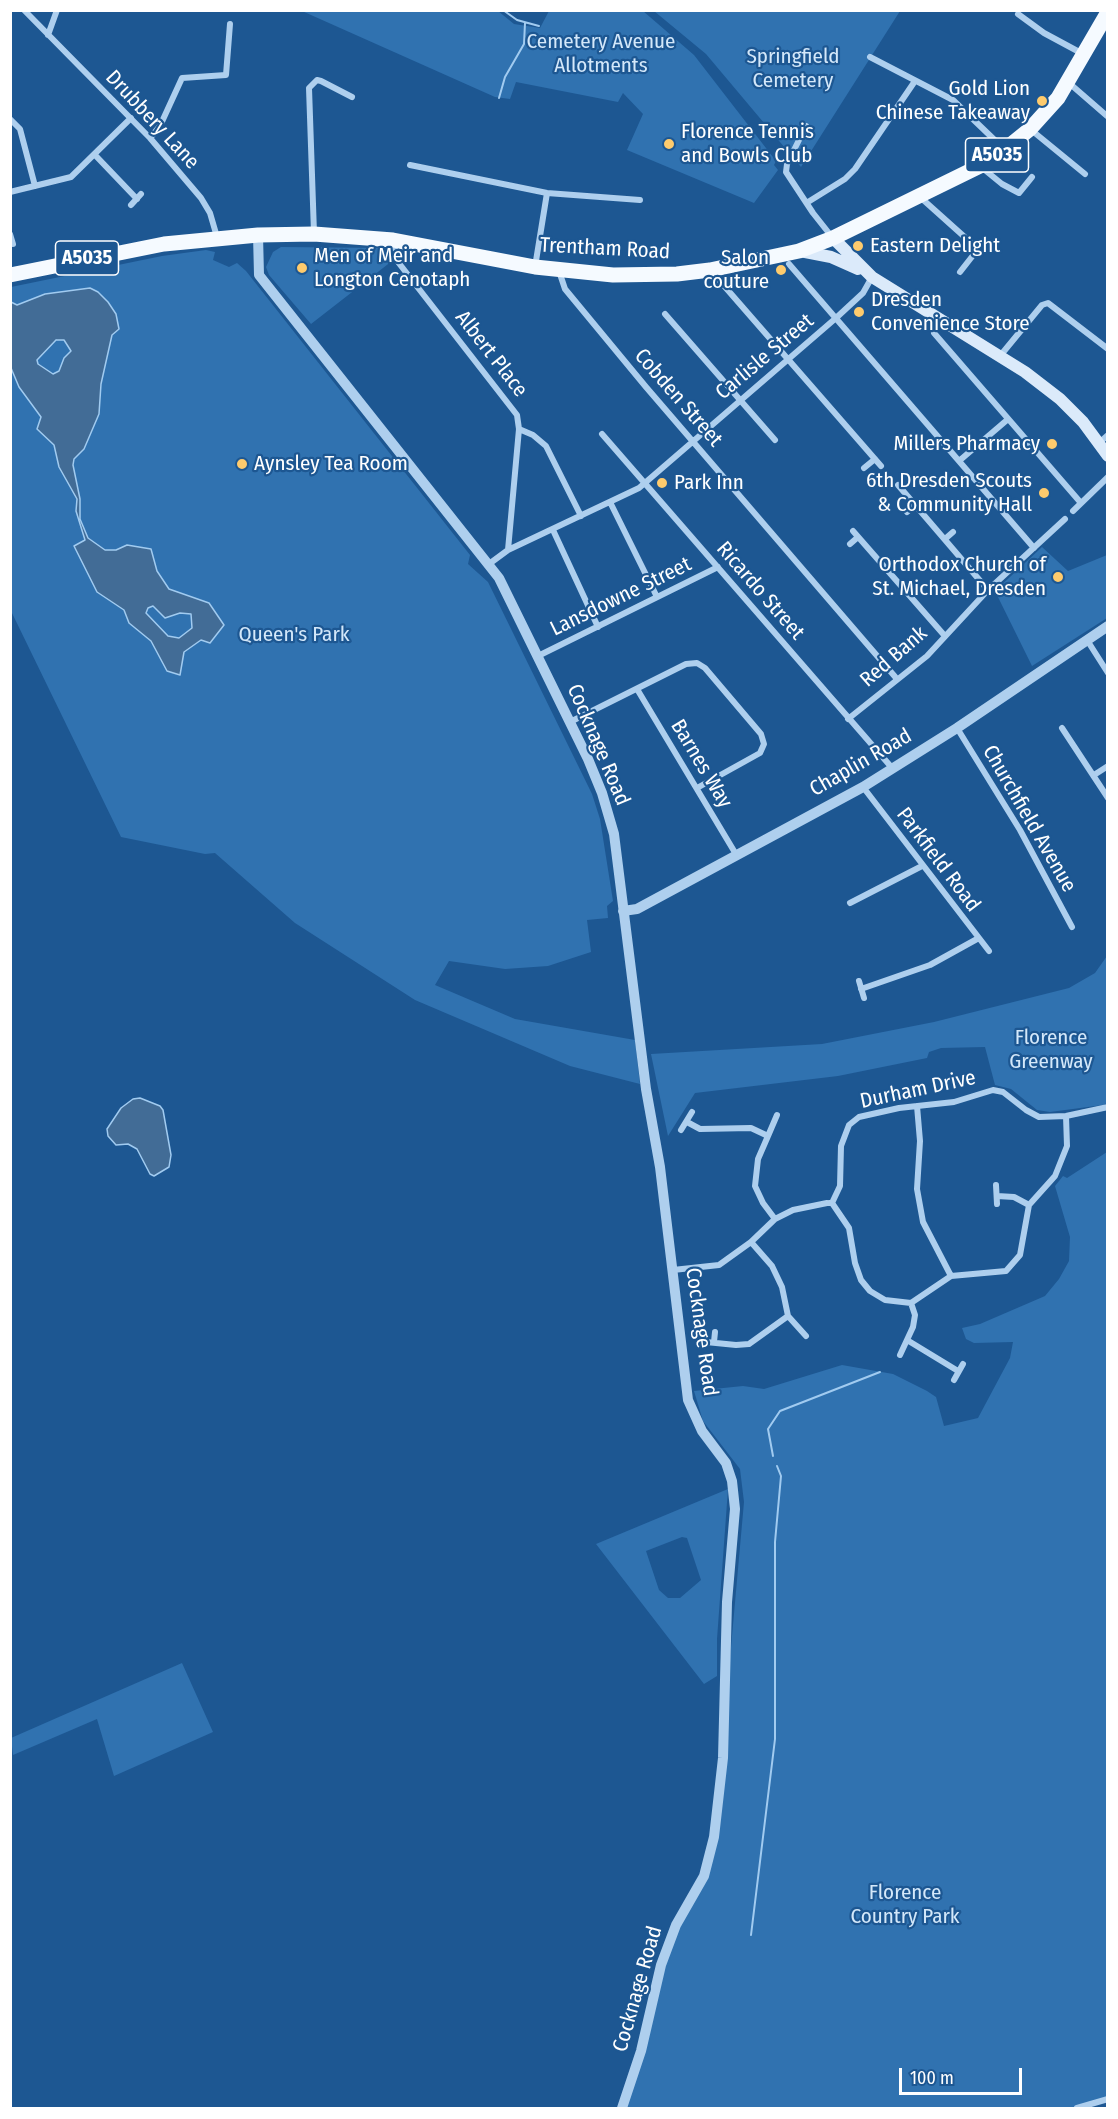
<!DOCTYPE html>
<style>
body{margin:0}
#map{position:relative;width:1118px;height:2119px;overflow:hidden;background:#1d5792;font-family:"Fira Sans Condensed",sans-serif}
canvas{display:block}
.frame{position:absolute;inset:0;border:12px solid #fff;pointer-events:none}
.scale{position:absolute;left:899px;top:2068px;width:123px;height:27px;box-sizing:border-box;border:3px solid #fff;border-top:0;padding-left:8px;font-size:18px;line-height:21px;white-space:nowrap;color:#fff;-webkit-text-stroke:4px #1d5792;paint-order:stroke}
</style>
<div id="map">
<canvas width="1118" height="2119"></canvas>
<div class="frame"></div>
<div class="scale">100 m</div>
</div>
<script>
const ctx = document.querySelector('canvas').getContext('2d');
ctx.lineJoin = 'round';
function paint(path, color) {
  ctx.fillStyle = color;
  ctx.fill(path, 'evenodd');
}
function shape(rows) {
  const path = new Path2D();
  for (const r of rows) {
    path.moveTo(r[0], r[1]);
    for (let i = 2; i < r.length; i += 2) path.lineTo(r[i], r[i + 1]);
  }
  return path;
}
function stroke(path, color, width, dash) {
  ctx.strokeStyle = color;
  ctx.lineWidth = width;
  ctx.lineCap = dash ? 'butt' : 'round';
  ctx.setLineDash(dash || []);
  ctx.stroke(path);
}
function label(font, color, halo, rows, align = 'center') {
  ctx.font = font + ' "Fira Sans Condensed",sans-serif';
  ctx.lineWidth = 4.5;
  ctx.setLineDash([]);
  ctx.textBaseline = 'middle';
  ctx.strokeStyle = halo;
  ctx.fillStyle = color;
  for (const [text, x, y, turn = 0] of rows) {
    ctx.save();
    ctx.translate(x, y);
    ctx.rotate((+turn || 0) * Math.PI / 180);
    ctx.textAlign = isNaN(turn) ? turn : align;
    if (halo) ctx.strokeText(text, 0, 0);
    ctx.fillText(text, 0, 0);
    ctx.restore();
  }
}
paint(shape([
 [302,11,498,11,514,24,540,28,549,11,643,11,694,55,776,161,774,165,778,170,754,203,627,150,643,114,623,93,618,102,516,82,510,99,495,97],
 [654,11,900,11,801,167,706,54],
 [281,247,385,248,392,261,311,324,269,275,266,267,273,252],
 [206,250,215,252,213,260,229,267,237,263,246,271,470,555,468,564,488,582,592,794,600,819,613,901,607,906,608,918,587,920,591,952,548,966,505,969,449,961,435,985,515,1019,635,1040,640,1084,570,1066,415,1000,295,923,215,853,205,854,121,837,11,611,11,287,162,256],
 [1042,547,1068,571,1107,555,1107,618,1032,666,995,591],
 [1107,956,1108,1103,1103,1105,1050,1112,1037,1110,1011,1089,995,1085,985,1047,941,1048,929,1052,927,1058,838,1076,695,1093,668,1136,651,1054,822,1044,934,1022,1069,988,1095,973],
 [1107,1152,1107,2099,1077,2108,624,2108,661,1965,704,1876,714,1837,744,1502,740,1469,703,1421,694,1391,743,1386,764,1389,842,1365,893,1374,927,1391,936,1397,944,1426,978,1418,1010,1358,1013,1342,974,1343,966,1339,962,1328,980,1324,1045,1296,1059,1279,1069,1261,1070,1237,1055,1186,1063,1176,1067,1178],
 [728,1489,717,1639,717,1676,704,1684,596,1544],
 [682,1537,687,1538,701,1580,680,1598,668,1598,659,1590,646,1551],
 [182,1663,213,1732,114,1776,97,1719,13,1755,11,1738]
]), '#3072b0');
const water = shape([
 [90,288,98,292,108,302,116,314,119,329,112,335,101,384,99,414,84,449,74,459,73,465,80,499,80,519,88,538,105,550,116,550,127,545,151,549,157,571,169,589,209,603,224,625,210,643,201,640,184,652,180,675,167,671,151,641,129,623,124,610,97,592,74,546,85,540,76,511,77,499,59,467,54,445,37,429,41,417,19,387,11,368,11,302,17,305,45,294,90,288],
 [56,340,64,340,71,351,64,358,59,371,53,374,38,364,37,360,56,340],
 [153,606,165,618,180,613,191,614,192,628,179,638,168,636,146,613,148,608,153,606],
 [140,1098,160,1106,163,1110,171,1155,169,1167,154,1176,150,1174,137,1149,128,1144,116,1145,108,1136,107,1129,121,1108,133,1099,140,1098]
]);
paint(water, '#426c96');
stroke(water, '#a1cbf0', 1.5);
stroke(shape([
 [503,10,517,20,539,26],
 [499,98,505,77,524,44,525,23],
 [773,1456,768,1429,780,1411,880,1372],
 [751,1935,775,1739,775,1542,781,1476,777,1466]
]), '#a1cbf0', 2);
stroke(shape([
 [24,10,150,138,201,198,210,213,217,237],
 [1018,14,1044,33,1083,54],
 [48,35,57,10],
 [870,57,953,100,1004,149],
 [1069,83,1107,116],
 [10,119,20,129,35,186],
 [806,126,787,164,786,172,813,213,832,237],
 [1030,129,1085,174],
 [150,138,160,126,182,78,226,75,230,24],
 [95,155,137,199],
 [410,165,547,193,640,200],
 [980,166,1002,184,1019,193,1032,177],
 [10,192,71,177,131,118],
 [920,197,978,249,960,272],
 [808,202,845,179,855,169,915,81],
 [131,205,141,194],
 [314,233,309,88,317,80,321,81,352,97],
 [10,234,13,244],
 [393,240,398,262,517,415,519,429,508,550],
 [789,264,1034,548],
 [535,267,547,193],
 [559,271,565,289,646,387,897,679],
 [712,272,881,466],
 [665,314,775,440],
 [934,333,1081,503],
 [1000,356,1042,305,1048,303,1108,349],
 [519,429,533,435,546,446,581,516],
 [602,434,893,769],
 [1099,443,1108,435],
 [959,461,1007,420],
 [864,468,875,459],
 [898,485,988,590],
 [610,502,657,597],
 [1073,511,1108,477],
 [907,512,915,505],
 [553,530,598,627],
 [853,531,944,635],
 [945,539,953,532],
 [850,544,858,537],
 [489,564,508,550,639,488,836,318,863,293,872,277],
 [1087,640,1108,673],
 [538,656,718,567],
 [637,689,737,856],
 [848,719,927,656,988,590,1065,519],
 [570,722,686,664,697,663,705,668,761,734,764,744,760,753,697,788],
 [957,728,1020,830,1072,927],
 [1062,728,1108,798],
 [1094,775,1108,766],
 [863,787,989,951],
 [850,903,922,866],
 [859,981,864,998],
 [861,989,930,965,977,939],
 [917,1106,920,1141,917,1189,923,1222,951,1276],
 [687,1122,700,1129,751,1128,768,1136,758,1159,755,1186,763,1203,775,1219],
 [681,1130,692,1112],
 [768,1136,777,1115],
 [996,1185,997,1204],
 [997,1196,1014,1197,1029,1205],
 [829,1203,832,1203,840,1186,841,1146,849,1125,859,1117,899,1108,954,1102,993,1090,1003,1092,1026,1110,1039,1117,1066,1116,1108,1107],
 [832,1203,849,1228,855,1263,861,1280,870,1291,885,1300,911,1303,951,1276,1006,1271,1020,1255,1029,1205,1055,1176,1067,1146,1066,1116],
 [673,1270,719,1265,751,1242,775,1219,793,1210,827,1203],
 [788,1316,806,1336],
 [907,1340,958,1371],
 [706,1342,736,1345,749,1344,788,1316,782,1287,772,1266,751,1242],
 [714,1342,715,1332],
 [900,1355,913,1327,915,1315,911,1303],
 [954,1380,963,1364],
 [1077,2108,1108,2099]
]), '#aecfee', 6);
stroke(shape([
 [258,235,259,275,499,578,588,759,602,793,614,834,646,1089,660,1167,688,1400,702,1431,726,1463,732,1481,735,1509,727,1602,723,1758,714,1837,704,1876,676,1925,661,1965,641,2051,622,2108],
 [623,911,637,909,863,787,957,728,1108,626]
]), '#aecfee', 10);
stroke(shape([
 [833,238,872,277,1025,372,1060,399,1083,422,1108,456],
 [800,251,831,257,858,269]
]), '#dbeafa', 12);
stroke(shape([
 [10,275,164,244,258,235,314,234,393,240,535,267,613,275,677,274,710,270,799,251,833,238,980,166,1004,150,1030,129,1058,98,1108,12]
]), '#f5faff', 15);
for (const [x, y, r, color] of [
 [1042,101,6,"#fecb6d"],
 [669,144,6,"#fecb6d"],
 [858,246,6,"#fecb6d"],
 [302,268,6,"#fecb6d"],
 [781,270,6,"#fecb6d"],
 [859,312,6,"#fecb6d"],
 [1052,444,6,"#fecb6d"],
 [242,464,6,"#fecb6d"],
 [662,483,6,"#fecb6d"],
 [1044,493,6,"#fecb6d"],
 [1058,577,6,"#fecb6d"]
]) {
  const dot = new Path2D();
  dot.arc(x, y, r, 0, 2 * Math.PI);
  ctx.fillStyle = color;
  ctx.fill(dot);
  stroke(dot, '#1d5792', 2);
}
for (const [x, y, w] of [
 [997,155,63],
 [87,258,63]
]) {
  const box = new Path2D();
  box.roundRect(x - w / 2, y - 17, w, 34, 4.5);
  ctx.fillStyle = '#1d5792';
  ctx.fill(box);
  stroke(box, '#fff', 1.5);
}
label('bold 20px', '#fff', null, [
 ["A5035",997,155],
 ["A5035",87,258]
]);
label('21px', '#d4e8fa', '#1d5792', [
 ["Cemetery Avenue",601,42],
 ["Allotments",601,66],
 ["Springfield",793,57],
 ["Cemetery",793,81],
 ["Queen's Park",294,635],
 ["Florence",1051,1038],
 ["Greenway",1051,1062],
 ["Florence",905,1893],
 ["Country Park",905,1917]
]);
label('21px', '#fff', '#1d5792', [
 ["Gold Lion",1030,89,"right"],
 ["Chinese Takeaway",1030,113,"right"],
 ["Florence Tennis",681,132],
 ["and Bowls Club",681,156],
 ["Eastern Delight",870,246],
 ["Men of Meir and",314,256],
 ["Longton Cenotaph",314,280],
 ["Salon",769,258,"right"],
 ["couture",769,282,"right"],
 ["Dresden",871,300],
 ["Convenience Store",871,324],
 ["Millers Pharmacy",1040,444,"right"],
 ["Aynsley Tea Room",254,464],
 ["6th Dresden Scouts",1032,481,"right"],
 ["& Community Hall",1032,505,"right"],
 ["Park Inn",674,483],
 ["Orthodox Church of",1046,565,"right"],
 ["St. Michael, Dresden",1046,589,"right"]
], 'left');
label('21px', '#fff', '#1d5792', [
 ["Drubbery Lane",152,120,47],
 ["Trentham Road",605,249,3],
 ["Albert Place",491,354,52],
 ["Carlisle Street",765,357,-40],
 ["Cobden Street",678,398,49],
 ["Ricardo Street",760,591,49],
 ["Lansdowne Street",621,597,-26],
 ["Red Bank",894,657,-41],
 ["Cocknage Road",598,745,67],
 ["Chaplin Road",861,763,-30],
 ["Barnes Way",701,764,59],
 ["Churchfield Avenue",1029,819,60],
 ["Parkfield Road",938,860,53],
 ["Durham Drive",918,1090,-12],
 ["Cocknage Road",701,1332,82],
 ["Cocknage Road",638,1989,-74]
]);
</script>
